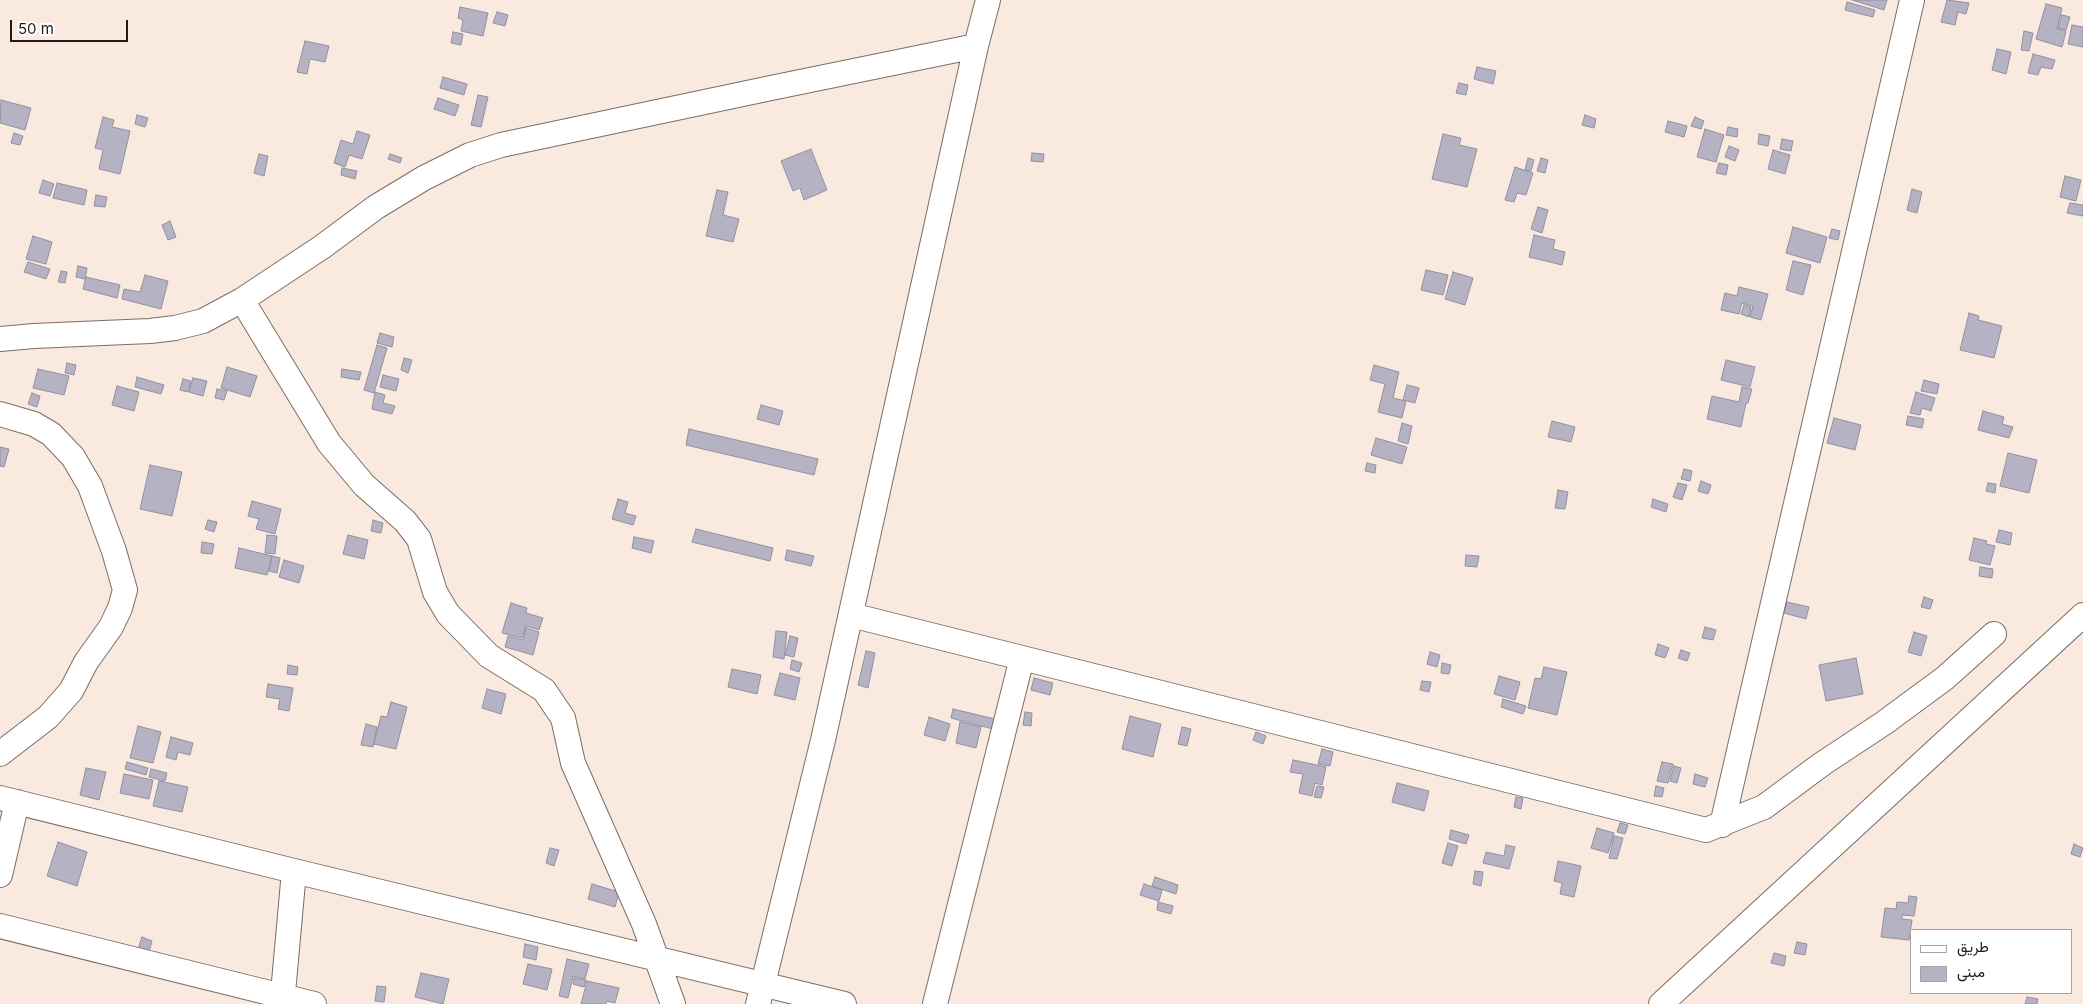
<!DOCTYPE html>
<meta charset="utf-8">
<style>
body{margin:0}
#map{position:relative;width:2083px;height:1004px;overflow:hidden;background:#f9e9de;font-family:Inter,Vazirmatn,sans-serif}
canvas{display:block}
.legend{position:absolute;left:1910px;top:929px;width:162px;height:65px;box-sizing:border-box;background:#fff;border:1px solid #a6a4a2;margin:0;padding:6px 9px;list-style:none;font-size:15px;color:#211b17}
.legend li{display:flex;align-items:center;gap:10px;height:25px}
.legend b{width:25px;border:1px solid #a6a4a2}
.scale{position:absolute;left:10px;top:20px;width:118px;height:22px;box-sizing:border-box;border:2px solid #211b17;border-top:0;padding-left:6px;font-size:15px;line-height:18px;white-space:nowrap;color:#211b17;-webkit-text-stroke:4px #fff;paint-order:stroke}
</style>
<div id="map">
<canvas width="2083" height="1004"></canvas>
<ul class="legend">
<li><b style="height:6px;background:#fff"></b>طريق</li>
<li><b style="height:14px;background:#b5b3c3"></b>مبنى</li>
</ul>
<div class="scale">50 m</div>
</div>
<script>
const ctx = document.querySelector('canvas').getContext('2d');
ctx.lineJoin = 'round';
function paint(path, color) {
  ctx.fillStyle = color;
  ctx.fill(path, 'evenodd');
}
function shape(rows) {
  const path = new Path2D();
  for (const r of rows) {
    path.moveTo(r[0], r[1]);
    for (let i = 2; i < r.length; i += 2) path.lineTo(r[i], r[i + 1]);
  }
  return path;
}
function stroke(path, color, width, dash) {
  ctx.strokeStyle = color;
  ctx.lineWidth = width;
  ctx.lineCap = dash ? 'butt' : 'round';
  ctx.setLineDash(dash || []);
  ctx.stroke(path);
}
const building = shape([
 [1852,0,1887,0,1884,10,1852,0],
 [1947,0,1969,3,1966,14,1958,12,1955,25,1941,22,1947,0],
 [1847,2,1875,10,1873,17,1845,10,1847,2],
 [2046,4,2062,8,2057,29,2066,31,2062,47,2036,39,2046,4],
 [460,7,488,13,483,36,461,31,463,20,458,18,460,7],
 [497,12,508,15,505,26,493,23,497,12],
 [2062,15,2070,17,2066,30,2058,28,2062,15],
 [2072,25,2083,27,2083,47,2068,44,2072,25],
 [2024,31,2033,33,2029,51,2021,50,2024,31],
 [453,32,463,34,461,45,451,43,453,32],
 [305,41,329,46,325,62,310,59,307,74,297,72,305,41],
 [1997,49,2011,52,2006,74,1992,70,1997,49],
 [2033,54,2055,60,2052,69,2041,67,2038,75,2028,73,2033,54],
 [1477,67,1496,71,1493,84,1474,79,1477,67],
 [443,77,467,84,464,95,440,88,443,77],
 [1459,83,1468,85,1466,95,1456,93,1459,83],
 [478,95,488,97,481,127,471,125,478,95],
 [438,98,459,105,455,116,434,109,438,98],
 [1,100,31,108,25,130,0,123,1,100],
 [137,115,148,118,145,127,135,124,137,115],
 [1585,115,1596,119,1594,128,1582,125,1585,115],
 [103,117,114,120,112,127,130,131,120,174,99,169,103,150,95,148,103,117],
 [1695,117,1704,121,1701,129,1691,126,1695,117],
 [1668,121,1687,126,1684,137,1665,132,1668,121],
 [1728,127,1738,129,1737,137,1726,135,1728,127],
 [1705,129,1724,135,1716,162,1697,157,1705,129],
 [357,131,370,135,362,159,349,155,345,167,334,163,341,140,353,144,357,131],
 [14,133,23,136,20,145,11,143,14,133],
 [1443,134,1461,138,1459,145,1477,149,1467,187,1432,179,1443,134],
 [1759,134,1770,136,1768,146,1758,144,1759,134],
 [1782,139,1793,141,1791,151,1780,149,1782,139],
 [1729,146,1739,150,1735,161,1725,157,1729,146],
 [811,149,827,190,804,200,800,188,793,191,781,161,811,149],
 [1773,150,1790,155,1785,174,1768,169,1773,150],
 [1032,153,1044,154,1043,162,1031,161,1032,153],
 [259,154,268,156,264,176,254,173,259,154],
 [390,154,402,158,400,163,388,159,390,154],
 [1528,158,1534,160,1531,171,1525,170,1528,158],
 [1541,158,1548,160,1545,173,1537,171,1541,158],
 [1719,163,1728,165,1726,175,1716,173,1719,163],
 [1515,167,1533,173,1526,195,1517,193,1514,202,1505,200,1515,167],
 [342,168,357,171,355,179,341,175,342,168],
 [2065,176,2081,180,2076,201,2060,197,2065,176],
 [43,180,54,184,50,196,39,193,43,180],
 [57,183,87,190,84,205,53,198,57,183],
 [1912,189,1922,192,1917,213,1907,210,1912,189],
 [717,190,728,192,723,215,739,219,733,242,706,236,717,190],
 [96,195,107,197,105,207,94,206,96,195],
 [2070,203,2083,205,2083,216,2067,213,2070,203],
 [1538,207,1548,210,1542,233,1531,229,1538,207],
 [170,221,176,237,168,240,162,225,170,221],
 [1793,227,1827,237,1820,263,1786,253,1793,227],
 [1832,229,1840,231,1838,240,1829,238,1832,229],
 [1534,235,1555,240,1553,249,1565,252,1562,265,1529,257,1534,235],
 [33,236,52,242,46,264,26,259,33,236],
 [1793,261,1811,265,1803,295,1786,290,1793,261],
 [28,262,50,269,46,279,24,272,28,262],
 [78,266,87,268,85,279,76,277,78,266],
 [1426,270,1448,275,1443,295,1421,290,1426,270],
 [61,271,67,272,65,283,58,282,61,271],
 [1453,272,1473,278,1465,305,1445,299,1453,272],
 [145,275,168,281,161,309,122,299,124,289,140,292,145,275],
 [86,277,120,285,117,298,83,289,86,277],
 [1739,287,1768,294,1761,320,1750,317,1753,306,1742,303,1739,314,1721,310,1725,293,1737,296,1739,287],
 [1744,305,1751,307,1749,317,1741,314,1744,305],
 [1969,313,1979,316,1978,320,2002,326,1994,358,1960,350,1969,313],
 [380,333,394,337,392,347,377,343,380,333],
 [377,345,387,348,374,393,364,390,377,345],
 [404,358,412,360,408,373,401,370,404,358],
 [1726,360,1755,367,1750,387,1721,380,1726,360],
 [67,363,76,365,74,375,65,373,67,363],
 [1374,365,1399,372,1393,398,1406,401,1402,418,1378,412,1385,384,1370,380,1374,365],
 [227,367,257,376,250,397,221,388,227,367],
 [38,369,69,376,64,395,33,388,38,369],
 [342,369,361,372,359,380,341,377,342,369],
 [383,375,399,379,396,391,380,387,383,375],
 [137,377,164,385,161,394,135,387,137,377],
 [193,378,207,381,203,396,189,392,193,378],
 [183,379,191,381,188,392,180,390,183,379],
 [1924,380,1939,384,1937,394,1921,391,1924,380],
 [1407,385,1419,388,1415,403,1403,400,1407,385],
 [117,386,139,392,134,411,112,405,117,386],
 [1742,387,1752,389,1748,403,1746,403,1741,427,1707,419,1712,396,1739,402,1742,387],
 [217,389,227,391,224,400,215,398,217,389],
 [375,392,385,395,383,403,395,406,392,414,372,409,375,392],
 [1916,392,1935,398,1931,411,1922,408,1920,415,1910,413,1916,392],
 [32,393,40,396,37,407,28,404,32,393],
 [761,405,783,411,779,425,757,419,761,405],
 [1983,411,2004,417,2002,424,2013,427,2009,438,1978,430,1983,411],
 [1908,416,1924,419,1922,428,1906,425,1908,416],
 [1834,418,1861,425,1855,450,1827,443,1834,418],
 [1552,421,1575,427,1571,442,1548,437,1552,421],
 [1402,423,1412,426,1408,444,1398,441,1402,423],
 [689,429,818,459,814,475,686,445,689,429],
 [1376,438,1407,447,1402,464,1371,455,1376,438],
 [0,447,9,449,4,467,0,466,0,447],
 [2008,453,2037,460,2029,493,2000,486,2008,453],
 [1367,463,1376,465,1375,473,1365,471,1367,463],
 [150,465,182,472,172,516,140,509,150,465],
 [1684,469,1692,471,1690,481,1681,479,1684,469],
 [1701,481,1711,485,1708,494,1698,491,1701,481],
 [1678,483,1687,485,1682,500,1673,497,1678,483],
 [1988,483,1996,484,1995,493,1986,491,1988,483],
 [1558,490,1568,492,1565,509,1555,508,1558,490],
 [618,499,628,502,625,513,636,516,633,525,612,519,618,499],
 [1653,499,1668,504,1666,512,1651,507,1653,499],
 [252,501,281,509,275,534,256,529,259,519,248,516,252,501],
 [208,520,217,522,214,532,205,529,208,520],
 [373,520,383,523,381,533,371,531,373,520],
 [696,529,773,548,770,561,692,542,696,529],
 [1999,530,2012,533,2010,545,1996,542,1999,530],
 [267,535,277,536,275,554,265,553,267,535],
 [348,535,368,540,364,559,343,554,348,535],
 [634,537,654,541,651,553,632,548,634,537],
 [1974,538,1987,541,1986,544,1995,546,1990,565,1969,560,1974,538],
 [202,542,214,544,212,554,201,553,202,542],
 [239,548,272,556,267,575,235,568,239,548],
 [787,550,814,556,811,566,785,560,787,550],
 [1466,555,1479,556,1477,567,1465,566,1466,555],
 [272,556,280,558,277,573,269,571,272,556],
 [284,560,304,566,299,583,279,577,284,560],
 [1980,567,1993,569,1992,578,1979,576,1980,567],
 [1924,597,1933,600,1930,609,1921,607,1924,597],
 [1787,602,1809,607,1806,619,1784,613,1787,602],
 [511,603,527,608,526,613,543,618,539,630,526,626,522,638,502,633,511,603],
 [1705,627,1716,630,1713,640,1702,638,1705,627],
 [526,628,539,632,533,655,505,647,508,636,523,640,526,628],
 [776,631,787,632,784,659,773,657,776,631],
 [1914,632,1927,636,1921,656,1908,652,1914,632],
 [790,636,798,638,794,657,785,655,790,636],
 [1658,644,1669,648,1665,658,1655,655,1658,644],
 [1681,650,1690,653,1687,661,1678,658,1681,650],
 [866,651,875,653,868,688,858,685,866,651],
 [1430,652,1440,655,1437,667,1427,664,1430,652],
 [1856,658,1863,694,1826,701,1819,665,1856,658],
 [792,660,802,663,799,672,790,669,792,660],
 [1442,663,1451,665,1449,674,1441,673,1442,663],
 [288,665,298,667,297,675,287,674,288,665],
 [1544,667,1567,672,1557,715,1528,708,1535,678,1541,679,1544,667],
 [732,669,761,675,757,694,728,687,732,669],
 [780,673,800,678,795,700,774,695,780,673],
 [1499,676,1520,682,1515,700,1494,694,1499,676],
 [1034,678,1053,683,1050,695,1031,690,1034,678],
 [1422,681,1431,682,1429,692,1420,690,1422,681],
 [268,684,293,688,289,711,278,709,280,699,266,697,268,684],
 [487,689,506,694,501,714,482,708,487,689],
 [1503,699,1526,706,1523,714,1501,707,1503,699],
 [391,702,407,707,396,749,374,744,381,716,387,717,391,702],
 [953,709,995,719,993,729,951,718,953,709],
 [1025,712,1032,713,1031,726,1023,725,1025,712],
 [1130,716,1161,724,1153,757,1122,749,1130,716],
 [929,717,950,724,945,741,924,735,929,717],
 [960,722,981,727,976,748,956,743,960,722],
 [366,724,377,727,373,747,361,745,366,724],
 [138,726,161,732,153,763,130,758,138,726],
 [1182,727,1191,729,1187,746,1178,744,1182,727],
 [1256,732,1266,736,1263,744,1253,740,1256,732],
 [171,737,193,743,190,755,178,752,176,760,166,757,171,737],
 [1322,749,1333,752,1330,766,1318,764,1322,749],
 [1293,760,1326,767,1322,785,1315,783,1312,796,1299,793,1303,774,1290,772,1293,760],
 [127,762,148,768,146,775,125,769,127,762],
 [1662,762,1673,764,1668,783,1657,781,1662,762],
 [1674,766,1681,768,1677,783,1670,781,1674,766],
 [86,768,106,772,99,800,80,795,86,768],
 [151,769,167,773,165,781,149,777,151,769],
 [124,774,153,780,149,799,120,793,124,774],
 [1695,774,1708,778,1705,787,1693,784,1695,774],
 [159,781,188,787,182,812,153,806,159,781],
 [1397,783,1429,791,1424,811,1392,802,1397,783],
 [1317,786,1324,787,1321,798,1314,797,1317,786],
 [1656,786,1664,788,1662,797,1654,796,1656,786],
 [1516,797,1523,798,1521,809,1514,807,1516,797],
 [1620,823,1628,825,1625,834,1617,832,1620,823],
 [1597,828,1614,833,1608,853,1591,848,1597,828],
 [1451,830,1469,835,1466,844,1449,839,1451,830],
 [1614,836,1623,838,1617,859,1609,858,1614,836],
 [58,842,87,852,77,886,47,876,58,842],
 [1448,843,1458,846,1452,866,1442,863,1448,843],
 [2074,844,2083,848,2080,857,2071,854,2074,844],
 [1506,845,1515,847,1509,869,1483,863,1486,852,1504,856,1506,845],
 [550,848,559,850,554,866,546,863,550,848],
 [1558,861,1581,866,1574,897,1560,894,1562,883,1554,881,1558,861],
 [1475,871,1483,872,1481,886,1473,884,1475,871],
 [1155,877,1178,885,1176,894,1152,886,1155,877],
 [592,884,619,892,615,907,588,899,592,884],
 [1144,884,1162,890,1159,901,1140,895,1144,884],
 [1909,896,1917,897,1914,916,1902,915,1902,919,1912,920,1909,940,1881,937,1885,908,1896,909,1897,902,1908,903,1909,896],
 [1158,902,1173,906,1171,914,1157,910,1158,902],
 [142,937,152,941,149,952,138,949,142,937],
 [1797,942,1807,944,1805,955,1794,953,1797,942],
 [525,944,538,947,536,960,523,957,525,944],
 [1774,953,1786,956,1784,966,1771,963,1774,953],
 [567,959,589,964,585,979,573,976,568,998,559,996,567,959],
 [528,964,552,969,547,990,523,984,528,964],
 [421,973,449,979,443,1004,415,997,421,973],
 [574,978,586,980,584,987,573,984,574,978],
 [587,981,619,988,615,1003,607,1001,606,1004,581,1004,587,981],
 [377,986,386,987,384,1002,375,1001,377,986],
 [2027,997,2038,999,2037,1004,2025,1004,2027,997]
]);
paint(building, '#b5b3c3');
stroke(building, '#9290a0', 1);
const minor = shape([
 [242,300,329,443,364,485,405,521,419,539,435,592,448,614,489,656,544,690,563,718,573,763,644,924,673,1004],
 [0,339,34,336,150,331,175,328,203,321,242,300,322,247,376,207,424,178,470,155,501,145,771,88,976,46],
 [0,414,34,424,51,434,73,457,90,486,114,551,125,590,120,608,111,627,86,662,71,691,48,717,0,754],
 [851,615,1706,830,1764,807,1822,764,1884,723,1945,678,1994,634],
 [0,798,294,871,844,1004],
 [1722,825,1912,0],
 [0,875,17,802],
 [0,926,314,1004],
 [282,1004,294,871],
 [758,1004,823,740,976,46,988,0],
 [935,1004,1022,658],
 [1661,1004,2083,615]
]);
stroke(minor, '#7b6e64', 26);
stroke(minor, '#fff', 24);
</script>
